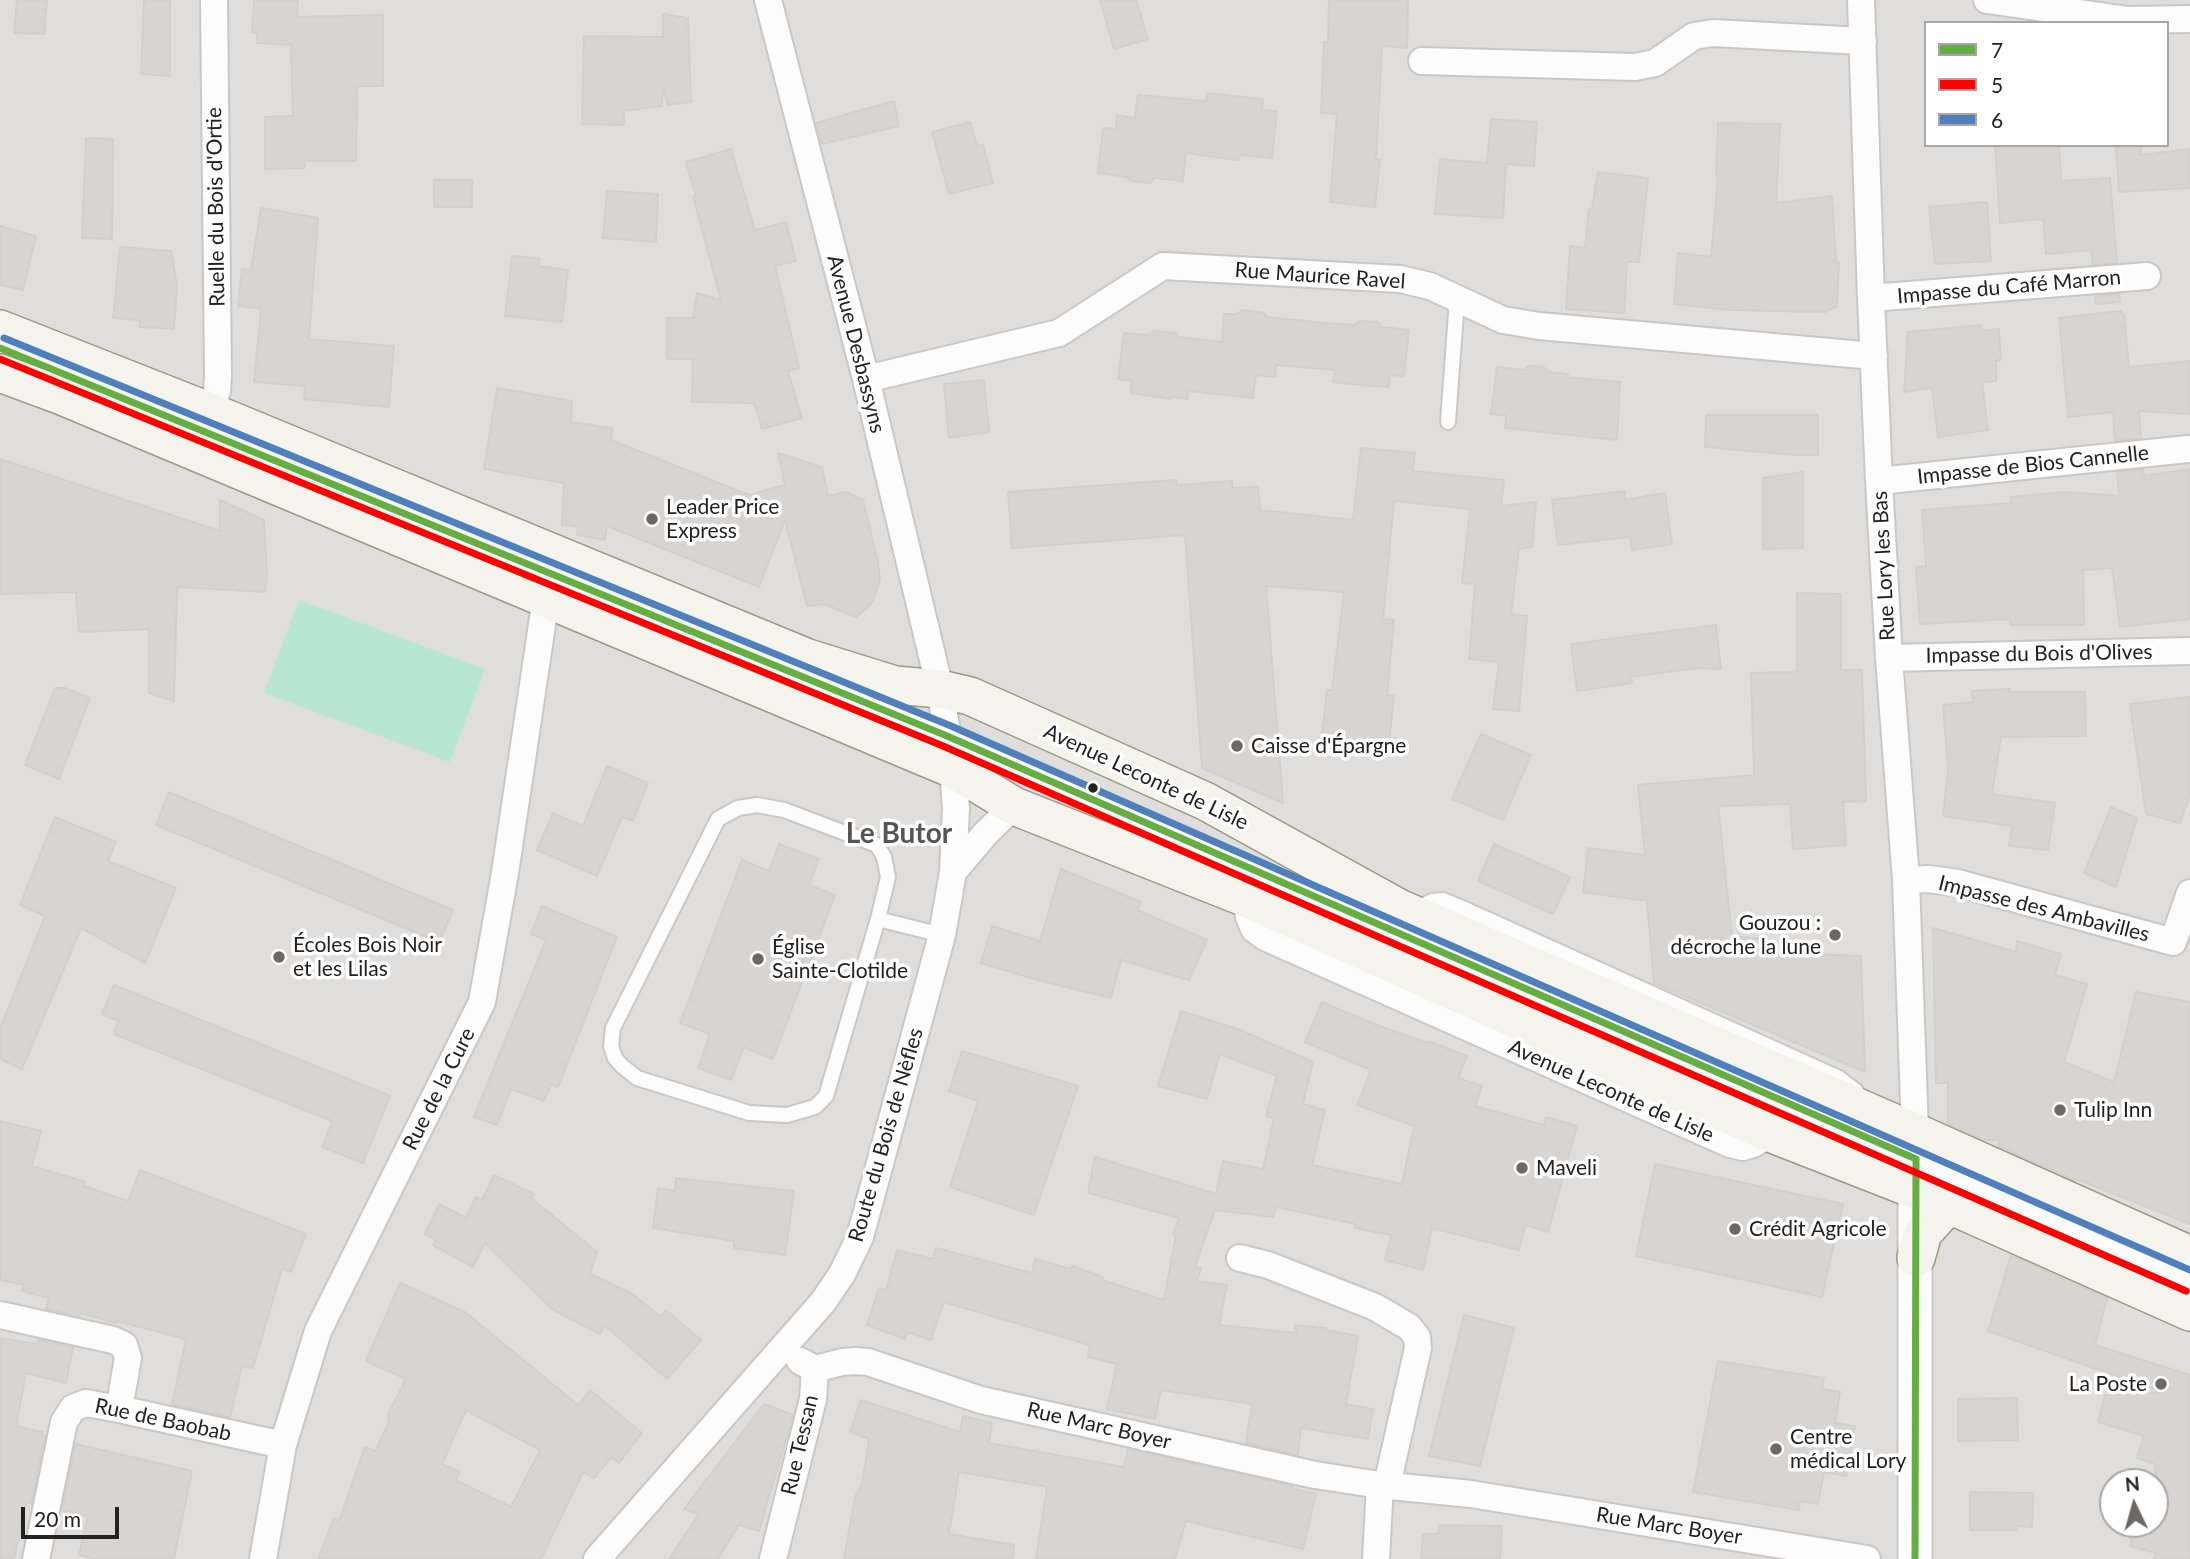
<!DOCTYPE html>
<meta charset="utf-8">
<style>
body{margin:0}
#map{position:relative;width:2190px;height:1559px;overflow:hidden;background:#f0eeeb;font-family:Lato,sans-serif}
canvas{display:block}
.legend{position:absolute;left:1924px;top:21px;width:245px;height:126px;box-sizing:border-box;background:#fff;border:2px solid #a7a7a7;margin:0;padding:9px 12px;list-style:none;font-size:21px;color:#222}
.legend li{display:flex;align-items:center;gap:14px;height:35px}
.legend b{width:35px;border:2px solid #a7a7a7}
.north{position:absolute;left:2099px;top:1468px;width:70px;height:70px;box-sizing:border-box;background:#fff;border:2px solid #a7a7a7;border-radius:50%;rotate:355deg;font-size:19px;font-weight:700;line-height:28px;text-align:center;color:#222}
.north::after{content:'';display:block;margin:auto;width:24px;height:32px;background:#6a6968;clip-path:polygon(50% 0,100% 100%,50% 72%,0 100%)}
.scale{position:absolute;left:21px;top:1507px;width:98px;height:32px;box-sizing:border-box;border:4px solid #222;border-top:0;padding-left:9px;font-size:21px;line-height:24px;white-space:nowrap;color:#222;-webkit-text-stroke:5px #fff;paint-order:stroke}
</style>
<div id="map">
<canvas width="2190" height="1559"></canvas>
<ul class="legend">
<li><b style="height:9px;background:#65ae42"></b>7</li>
<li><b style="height:9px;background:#f00"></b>5</li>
<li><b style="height:9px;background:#4f80bd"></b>6</li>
</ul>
<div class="north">N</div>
<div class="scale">20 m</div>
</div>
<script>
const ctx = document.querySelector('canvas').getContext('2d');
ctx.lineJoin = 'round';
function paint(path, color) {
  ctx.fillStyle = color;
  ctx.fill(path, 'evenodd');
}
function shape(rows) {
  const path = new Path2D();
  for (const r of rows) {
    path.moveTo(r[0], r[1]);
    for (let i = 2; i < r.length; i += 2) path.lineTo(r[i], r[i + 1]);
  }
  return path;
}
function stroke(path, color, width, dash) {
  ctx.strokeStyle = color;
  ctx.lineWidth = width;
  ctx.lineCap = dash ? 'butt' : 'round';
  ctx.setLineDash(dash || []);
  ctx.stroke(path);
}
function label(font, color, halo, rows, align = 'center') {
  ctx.font = font + ' Lato,sans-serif';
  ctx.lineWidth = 7;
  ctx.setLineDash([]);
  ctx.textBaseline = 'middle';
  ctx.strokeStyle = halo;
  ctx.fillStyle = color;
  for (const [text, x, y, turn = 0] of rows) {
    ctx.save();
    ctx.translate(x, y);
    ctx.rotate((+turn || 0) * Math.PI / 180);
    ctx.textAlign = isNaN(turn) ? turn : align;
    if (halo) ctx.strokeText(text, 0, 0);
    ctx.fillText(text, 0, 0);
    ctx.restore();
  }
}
paint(shape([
 [0,0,2190,0,2190,1559,0,1559],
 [1926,23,2167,23,2167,145,1926,145],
 [2113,1482,2155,1482,2155,1524,2113,1524]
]), '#dfdedc');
paint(shape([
 [299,600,485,669,450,762,264,693]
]), '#b7e6d2');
paint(shape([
 [2128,1298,2190,1319,2190,1370,2116,1346]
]), '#e0dfde');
const building = shape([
 [17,0,47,0,44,34,14,33,17,0],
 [144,0,170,0,170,76,141,74,144,0],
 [254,0,298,0,297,17,383,15,383,86,357,86,356,161,305,161,305,168,265,169,265,117,293,116,291,45,257,43,257,33,252,32,254,0],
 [1100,0,1136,0,1148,39,1114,49,1100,0],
 [1329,0,1408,0,1407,48,1382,46,1376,159,1380,160,1375,207,1330,202,1337,114,1321,113,1324,42,1328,42,1329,0],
 [663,14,688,18,691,102,668,105,663,86,662,106,624,111,624,125,582,124,584,36,663,37,663,14],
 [1207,93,1263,99,1262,110,1277,111,1272,158,1241,155,1238,160,1186,153,1183,181,1154,178,1151,183,1130,181,1127,177,1098,173,1103,128,1116,129,1117,115,1135,118,1138,95,1206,101,1207,93],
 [894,101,899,126,822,144,816,123,894,101],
 [1491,119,1537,122,1534,166,1506,164,1503,218,1435,214,1440,159,1487,163,1491,119],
 [970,122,977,146,983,145,993,183,949,194,932,132,970,122],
 [1718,123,1780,124,1776,203,1832,196,1836,262,1839,262,1837,306,1825,312,1730,310,1674,304,1678,253,1711,257,1718,176,1716,176,1718,123],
 [86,138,113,139,112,239,82,238,86,138],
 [1995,145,2059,145,2061,181,2110,178,2117,263,2093,265,2091,250,2046,254,2043,219,2000,223,1995,145],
 [2141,145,2141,155,2190,149,2190,188,2119,192,2116,147,2141,145],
 [731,149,755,230,786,222,796,261,775,266,799,368,788,371,802,418,762,429,754,403,692,402,693,359,667,359,667,318,693,318,697,293,721,300,693,196,696,196,686,162,731,149],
 [1598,172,1648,178,1639,262,1627,262,1624,313,1566,309,1570,246,1585,248,1589,209,1592,209,1598,172],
 [434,180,472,180,472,207,434,207,434,180],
 [607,191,658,194,656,242,603,238,607,191],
 [1987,202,1991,261,1935,264,1929,207,1987,202],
 [261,208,318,218,309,339,394,346,389,407,304,399,305,386,254,382,261,309,238,306,242,269,251,270,261,208],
 [0,226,36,236,23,290,0,285,0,226],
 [120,247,171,251,177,286,174,329,140,327,140,320,113,318,120,247],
 [512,256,539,258,539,266,568,270,562,322,505,316,512,256],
 [2119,294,2120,302,2096,304,2095,296,2119,294],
 [1243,310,1264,313,1267,317,1324,323,1354,325,1360,321,1378,322,1382,327,1409,330,1404,376,1390,375,1389,387,1371,386,1333,382,1335,370,1276,365,1275,377,1256,375,1253,398,1188,391,1187,399,1170,397,1170,399,1131,393,1132,381,1118,379,1124,333,1149,335,1155,331,1176,333,1179,337,1222,342,1224,314,1237,314,1243,310],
 [2121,311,2122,314,2124,314,2129,367,2190,361,2190,414,2139,411,2141,438,2115,441,2113,412,2068,417,2059,318,2121,311],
 [1981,325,1982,331,1999,329,2001,360,1996,360,1996,381,1982,382,1988,430,1938,437,1932,388,1904,392,1908,332,1981,325],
 [1529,366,1544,367,1548,372,1568,374,1567,377,1620,382,1617,440,1505,428,1506,416,1491,414,1497,367,1524,370,1529,366],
 [984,380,989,432,949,438,944,384,984,380],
 [497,388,572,401,571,422,612,428,611,440,749,495,785,485,778,453,822,467,828,496,846,492,863,500,878,562,880,579,873,601,867,608,856,617,824,604,807,606,785,520,759,587,607,526,605,540,577,535,578,527,562,525,564,483,484,469,497,388],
 [1706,415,1818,415,1818,455,1794,455,1705,447,1706,415],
 [1361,448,1415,453,1413,471,1504,480,1501,506,1536,502,1532,547,1519,549,1511,614,1527,616,1519,711,1493,709,1499,662,1469,659,1475,584,1462,583,1470,509,1394,501,1383,619,1394,620,1387,695,1394,696,1389,744,1322,737,1327,690,1332,690,1344,592,1266,586,1283,803,1202,768,1185,535,1012,548,1008,492,1176,480,1176,485,1232,481,1232,488,1258,487,1260,510,1353,520,1361,448],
 [0,459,220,531,220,500,264,520,267,576,265,592,177,587,174,701,149,693,149,629,79,632,76,592,0,594,0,459],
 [2143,469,2144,476,2190,469,2190,619,2120,627,2112,568,2083,570,2084,625,2010,625,2010,619,1920,624,1916,567,1926,566,1922,510,2011,503,2010,497,2066,492,2119,496,2117,472,2143,469],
 [1803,472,1803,548,1763,549,1763,478,1803,472],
 [1625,491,1624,500,1665,493,1672,544,1632,550,1630,537,1558,545,1552,500,1625,491],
 [1797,593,1841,594,1841,670,1862,670,1866,801,1843,802,1846,845,1793,849,1790,804,1718,806,1732,936,1770,940,1763,952,1861,956,1865,1072,1654,983,1647,901,1583,892,1588,848,1645,855,1638,785,1754,775,1751,673,1797,672,1797,593],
 [1716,625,1721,669,1697,668,1631,677,1632,683,1577,691,1571,644,1716,625],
 [55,688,65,688,90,698,59,779,25,765,55,688],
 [2010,689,2010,692,2085,692,2086,736,2001,737,1992,794,2055,803,2048,850,2009,846,2012,826,1943,816,1948,770,1943,705,1973,702,1972,691,2010,689],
 [2190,697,2190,795,2180,823,2146,814,2130,704,2190,697],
 [1481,734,1531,755,1503,820,1452,799,1481,734],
 [607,766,648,783,633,821,622,817,597,876,537,850,553,813,583,826,607,766],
 [169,792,453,910,439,942,156,825,169,792],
 [2111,807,2137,818,2116,887,2084,873,2111,807],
 [55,817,116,842,108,861,176,888,145,963,81,928,22,1069,0,1059,0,1029,45,916,20,905,55,817],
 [779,844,819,859,809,885,835,895,773,1059,744,1047,731,1080,698,1068,710,1034,680,1023,742,860,769,871,779,844],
 [1494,844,1570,877,1553,914,1478,881,1494,844],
 [1061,869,1141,902,1137,910,1207,940,1189,980,1121,960,1111,998,1034,979,981,963,992,926,1040,941,1061,869],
 [542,906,617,937,558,1087,551,1084,544,1101,511,1089,497,1125,474,1117,546,940,531,934,542,906],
 [1933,928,2016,952,2017,941,2061,954,2055,975,2087,984,2064,1062,2114,1082,2136,992,2190,1002,2190,1224,2077,1179,2076,1181,1998,1146,2000,1140,1984,1140,1948,1124,1948,1083,1936,1083,1933,928],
 [114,985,390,1096,363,1163,322,1147,332,1121,114,1034,118,1021,102,1014,114,985],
 [1322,1002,1369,1022,1427,1043,1428,1041,1467,1056,1458,1078,1482,1086,1475,1106,1544,1125,1546,1117,1577,1126,1548,1232,1525,1225,1519,1250,1432,1228,1423,1270,1385,1260,1391,1235,1355,1228,1355,1224,1276,1207,1273,1217,1215,1210,1195,1267,1201,1268,1197,1281,1227,1285,1219,1325,1297,1333,1295,1325,1326,1328,1326,1330,1358,1336,1346,1404,1373,1409,1368,1439,1301,1428,1298,1455,1246,1443,1252,1404,1161,1390,1155,1419,1107,1409,1117,1364,1088,1357,1090,1345,944,1302,931,1340,907,1332,905,1339,867,1325,879,1288,886,1290,897,1250,933,1259,936,1248,1032,1273,1035,1259,1071,1269,1072,1266,1103,1277,1102,1280,1164,1300,1176,1235,1173,1234,1179,1218,1088,1193,1095,1157,1216,1194,1223,1161,1263,1169,1274,1118,1266,1116,1277,1076,1220,1054,1207,1099,1158,1086,1181,1011,1238,1029,1313,1062,1303,1104,1325,1110,1312,1165,1402,1184,1414,1126,1357,1105,1371,1070,1305,1042,1322,1002],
 [962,1051,1078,1086,1034,1215,950,1187,978,1101,949,1091,962,1051],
 [0,1121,41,1131,32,1166,85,1182,84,1186,128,1201,140,1170,306,1234,291,1272,282,1269,253,1368,242,1366,230,1417,172,1404,186,1339,117,1321,116,1323,80,1313,79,1316,46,1309,49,1298,22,1291,24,1285,0,1280,0,1121],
 [1655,1164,1843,1204,1822,1297,1636,1256,1655,1164],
 [494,1175,534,1194,531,1198,597,1252,590,1274,631,1293,661,1317,666,1310,701,1340,667,1379,604,1325,600,1334,552,1309,485,1243,473,1267,433,1245,436,1239,425,1234,439,1204,466,1218,476,1197,482,1200,494,1175],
 [676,1178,794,1191,785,1255,734,1248,734,1241,653,1228,658,1188,675,1191,676,1178],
 [2011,1255,2107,1298,2095,1345,2190,1375,2190,1559,2154,1559,2156,1553,2130,1546,2136,1524,2155,1524,2155,1464,2137,1458,2144,1436,2098,1422,2105,1395,2162,1392,1988,1331,2011,1255],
 [400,1283,465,1312,578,1405,590,1390,642,1433,619,1463,611,1457,594,1478,583,1472,541,1559,318,1559,334,1518,339,1521,365,1447,375,1451,389,1422,388,1414,406,1379,366,1361,400,1283],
 [466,1410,540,1450,511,1507,456,1480,460,1472,442,1464,466,1410],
 [1464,1315,1514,1328,1480,1466,1429,1456,1464,1315],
 [0,1338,37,1344,38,1340,73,1347,66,1383,26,1373,16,1426,42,1432,42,1435,45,1436,31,1503,26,1502,14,1559,0,1559,0,1338],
 [1718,1361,1824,1378,1822,1389,1840,1392,1835,1423,1855,1426,1846,1476,1824,1472,1818,1504,1800,1501,1799,1510,1693,1492,1718,1361],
 [2017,1398,2018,1440,1958,1441,1958,1399,2017,1398],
 [861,1400,960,1432,963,1416,992,1423,989,1443,1124,1467,1128,1449,1294,1486,1293,1489,1316,1494,1303,1549,1186,1521,1175,1559,1036,1559,1047,1487,959,1472,949,1534,1014,1545,1013,1559,844,1559,855,1497,862,1484,869,1439,850,1432,861,1400],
 [764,1404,793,1415,759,1531,739,1525,718,1559,669,1559,699,1514,684,1509,764,1404],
 [76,1444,192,1471,174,1559,95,1559,79,1555,88,1516,62,1510,76,1444],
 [1970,1492,2033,1493,2032,1527,2017,1526,2016,1530,1970,1530,1970,1492],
 [1439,1525,1502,1526,1500,1559,1421,1559,1423,1534,1438,1534,1439,1525]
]);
paint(building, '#d7d4d2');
stroke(building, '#d3d0cc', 2);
const service = shape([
 [50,368,947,736,2190,1281],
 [1448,422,1457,299],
 [757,805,784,810,877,845,884,857,888,877,878,919,826,1096,815,1107,787,1115,749,1113,637,1078,622,1066,615,1058,611,1046,613,1028,718,819,738,808,757,805],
 [1414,910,1432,901,1443,900,1460,907,1839,1078,1856,1091],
 [878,919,942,935]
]);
const minor = shape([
 [1861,0,1871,298,1879,481,1889,658,1906,880,1915,1132],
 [1987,0,2128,20,2190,19],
 [1422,61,1635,67,1655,63,1694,36,1713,33,1863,41],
 [1871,298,2147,276],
 [866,379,1059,333,1163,266,1400,279,1430,286,1503,320,1539,326,1874,356],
 [211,412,217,391,218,375,214,0],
 [1879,481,2188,449],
 [1889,658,2190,651],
 [953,872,986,833,1014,806],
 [1906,880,1928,879,1958,883,2173,942,2190,893],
 [1246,898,1249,917,1254,929,1265,937,1730,1144,1743,1147,1753,1144,1760,1140,1765,1131],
 [1240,1258,1268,1265,1375,1307,1409,1327,1417,1337,1418,1348,1387,1485],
 [0,1315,113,1340,124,1345,128,1358,119,1409],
 [815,1369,842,1362,855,1361,868,1362,981,1400,1315,1475,1380,1485,1471,1494,1867,1559],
 [36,1559,64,1422,73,1408,86,1403,119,1409,283,1445],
 [263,1559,283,1445,318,1331,482,1002,505,873,546,598],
 [597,1559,823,1302,842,1274,860,1237,942,935,953,872,956,808,953,769,940,689,866,379,768,0],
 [773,1559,813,1399,815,1369,800,1361],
 [1376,1559,1380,1485]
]);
const tertiary = shape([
 [1915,1132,1915,1559]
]);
const secondary = shape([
 [0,329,211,412,808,658,895,685,940,689,970,696,1205,801,1399,908,1915,1132,2190,1255],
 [0,373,62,396,953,769,1014,806,1246,898,1765,1131,1916,1190,2190,1312],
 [1916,1258,1923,1233,1942,1212,1953,1207]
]);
stroke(service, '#c9c8c7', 18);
stroke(minor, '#c9c8c7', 30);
stroke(tertiary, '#c9c8c7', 37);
stroke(secondary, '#999a82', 40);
stroke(service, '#fdfcfc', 14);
stroke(minor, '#fdfcfc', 26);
stroke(tertiary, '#fdfcfc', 33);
stroke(secondary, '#f4f4ed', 37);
stroke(shape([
 [0,348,947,736,1916,1159],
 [1915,1559,1916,1159]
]), '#65ae42', 7);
stroke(shape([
 [0,359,943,746,2186,1291]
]), '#f00', 7);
stroke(shape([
 [4,338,951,726,2190,1270]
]), '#4f80bd', 7);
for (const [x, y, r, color] of [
 [652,519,7,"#6a6968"],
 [1237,746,7,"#6a6968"],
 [1093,788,6,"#222"],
 [1835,935,7,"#6a6968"],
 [279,957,7,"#6a6968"],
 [758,959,7,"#6a6968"],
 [2060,1110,7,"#6a6968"],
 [1522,1168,7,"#6a6968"],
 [1735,1229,7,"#6a6968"],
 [2161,1384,7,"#6a6968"],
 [1776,1449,7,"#6a6968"]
]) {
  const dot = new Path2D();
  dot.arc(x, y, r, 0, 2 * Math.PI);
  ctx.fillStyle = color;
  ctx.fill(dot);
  stroke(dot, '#fff', 2.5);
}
label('21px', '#222', '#fff', [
 ["Ruelle du Bois d'Ortie",216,207,-91],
 ["Rue Maurice Ravel",1320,276,4],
 ["Impasse du Café Marron",2009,287,-5],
 ["Avenue Desbassyns",856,344,76],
 ["Impasse de Bios Cannelle",2033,465,-6],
 ["Rue Lory les Bas",1884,566,-93],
 ["Impasse du Bois d'Olives",2039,654,-1],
 ["Avenue Leconte de Lisle",1146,777,25],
 ["Impasse des Ambavilles",2044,909,14],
 ["Rue de la Cure",439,1089,-63],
 ["Avenue Leconte de Lisle",1611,1091,24],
 ["Route du Bois de Nèfles",886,1135,-74],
 ["Rue de Baobab",163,1420,12],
 ["Rue Marc Boyer",1099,1426,13],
 ["Rue Tessan",800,1445,-77],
 ["Rue Marc Boyer",1669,1526,9]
]);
label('21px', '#222', '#fff', [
 ["Leader Price",666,507],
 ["Express",666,531],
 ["Caisse d'Épargne",1251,746],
 ["Gouzou :",1821,923,"right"],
 ["décroche la lune",1821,947,"right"],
 ["Écoles Bois Noir",293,945],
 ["et les Lilas",293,969],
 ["Église",772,947],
 ["Sainte-Clotilde",772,971],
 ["Tulip Inn",2074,1110],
 ["Maveli",1536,1168],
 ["Crédit Agricole",1749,1229],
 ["La Poste",2147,1384,"right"],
 ["Centre",1790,1437],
 ["médical Lory",1790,1461]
], 'left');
label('bold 28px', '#555', '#fff', [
 ["Le Butor",899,834]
]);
</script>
